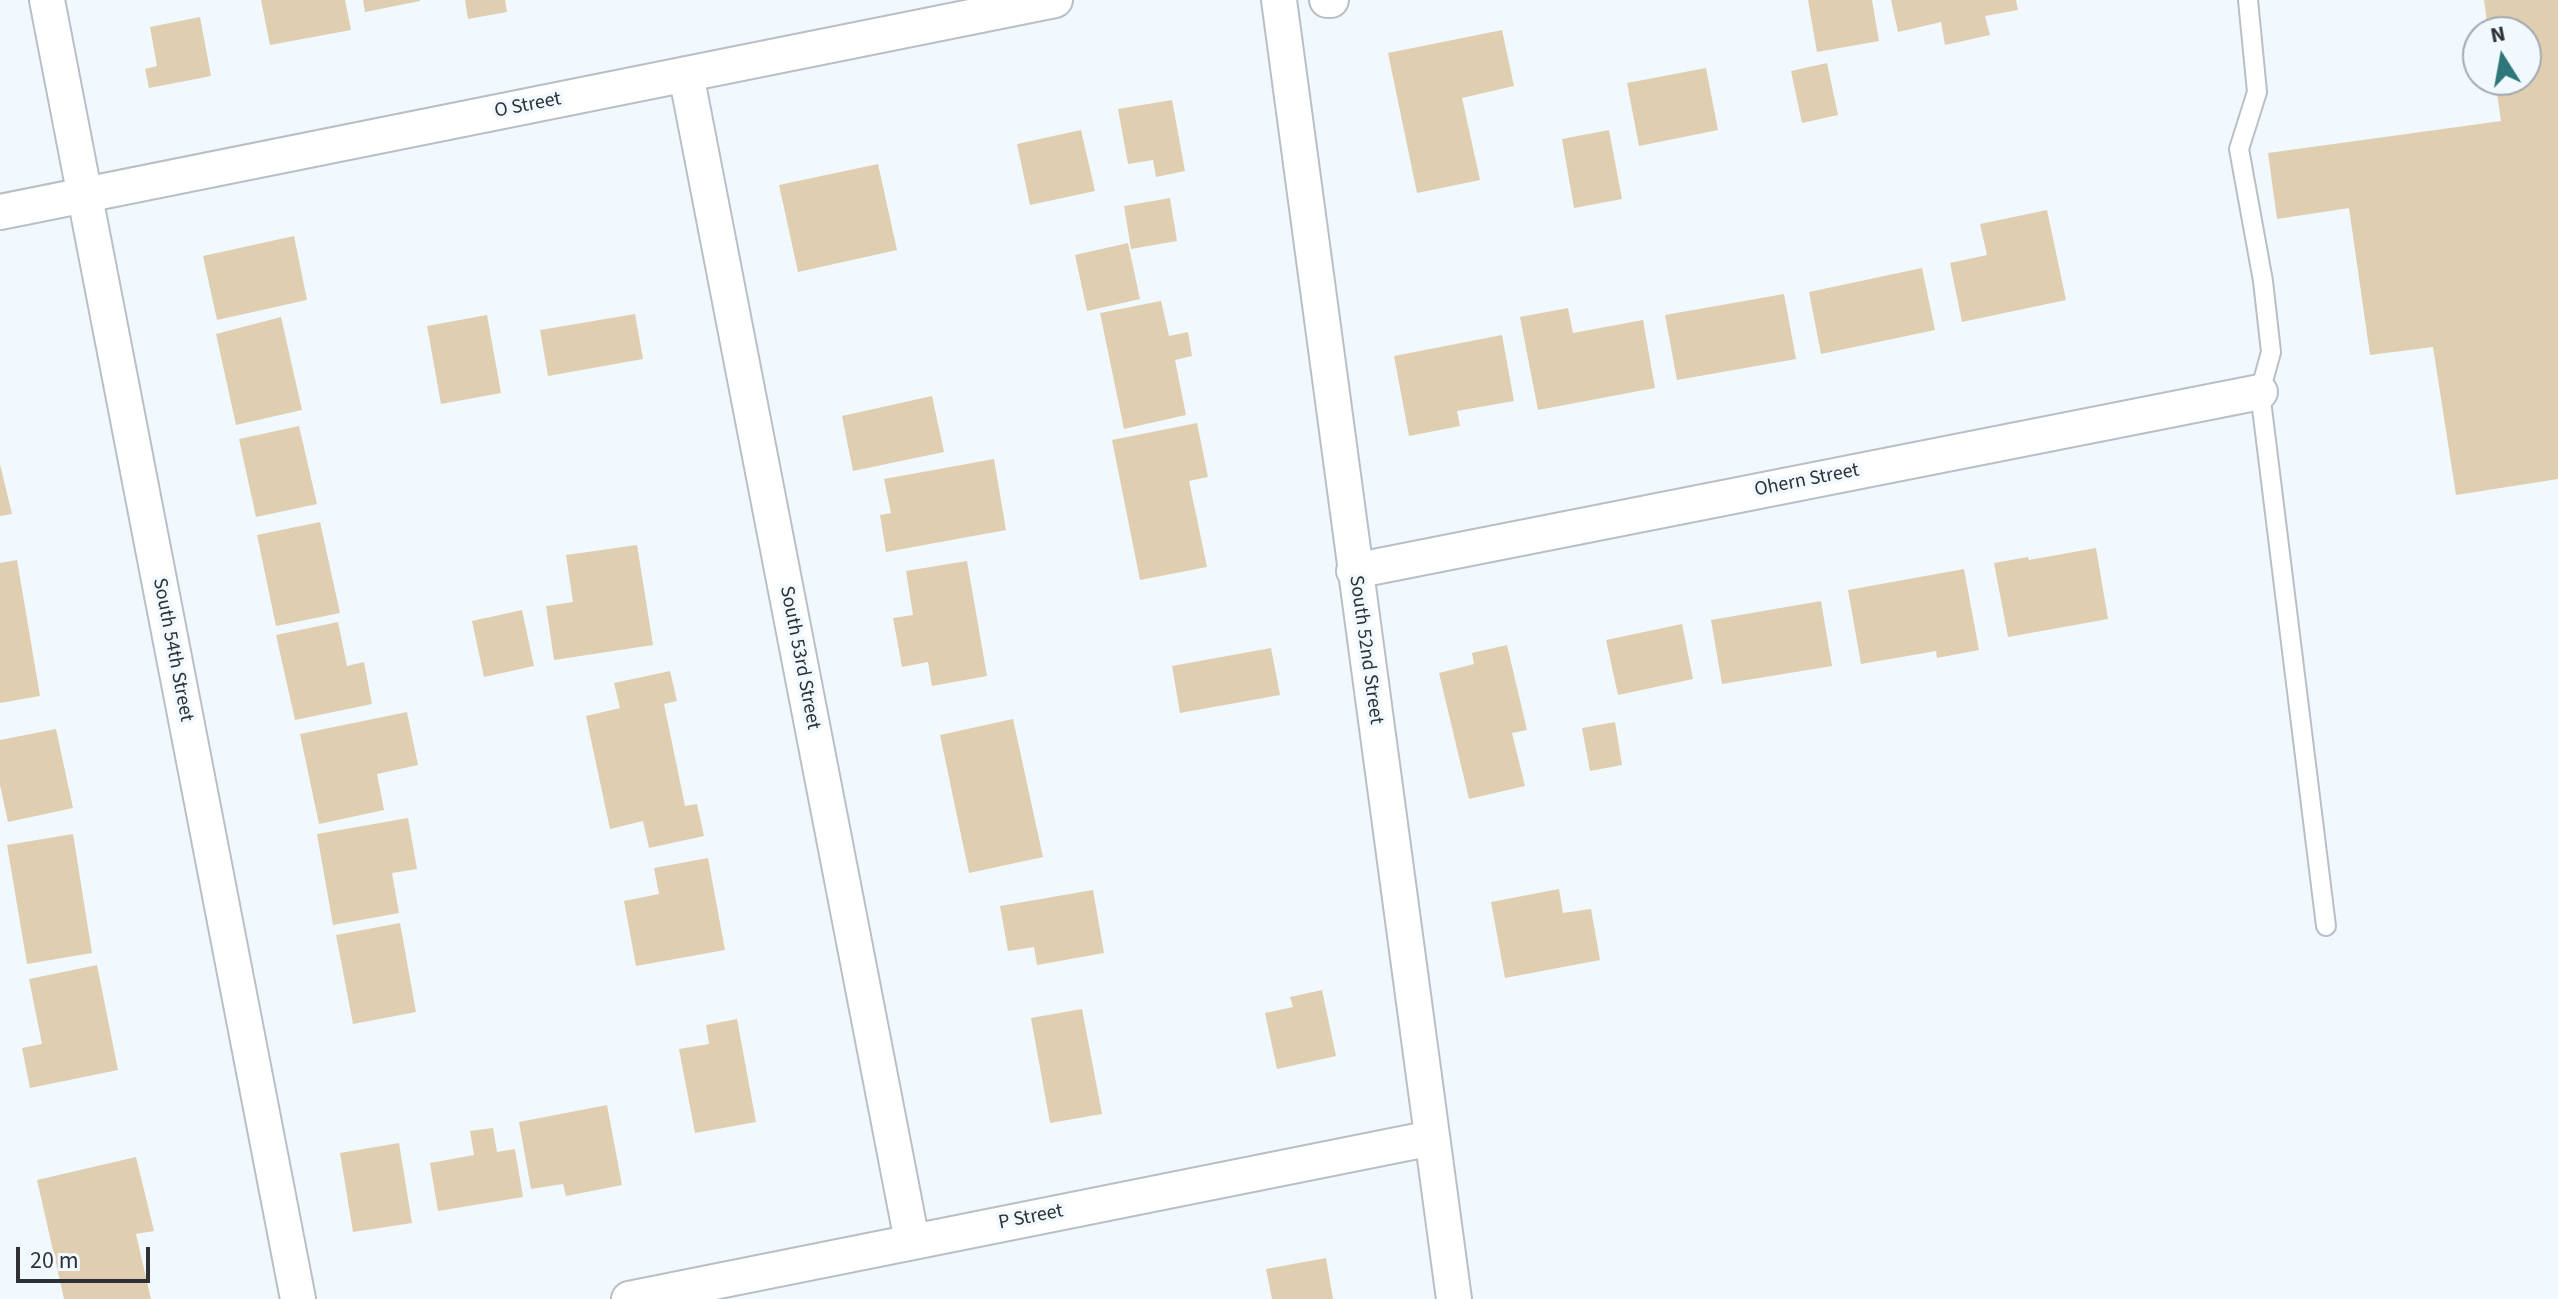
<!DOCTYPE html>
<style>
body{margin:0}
#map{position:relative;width:2558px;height:1299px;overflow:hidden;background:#f1f9ff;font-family:"Source Sans 3",sans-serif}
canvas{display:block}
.north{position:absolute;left:2462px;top:16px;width:80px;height:80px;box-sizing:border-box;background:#f1f9ff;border:2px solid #a3a9ae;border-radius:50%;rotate:349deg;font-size:22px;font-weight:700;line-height:32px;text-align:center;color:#2f3235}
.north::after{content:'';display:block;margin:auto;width:28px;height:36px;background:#2d7779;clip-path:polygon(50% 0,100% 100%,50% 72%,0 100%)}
.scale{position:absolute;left:16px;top:1247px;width:134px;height:36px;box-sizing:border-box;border:4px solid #2f3235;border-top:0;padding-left:10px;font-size:24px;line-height:28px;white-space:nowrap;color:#2f3235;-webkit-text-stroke:6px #f1f9ff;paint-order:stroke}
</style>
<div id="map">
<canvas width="2558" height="1299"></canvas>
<div class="north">N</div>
<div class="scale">20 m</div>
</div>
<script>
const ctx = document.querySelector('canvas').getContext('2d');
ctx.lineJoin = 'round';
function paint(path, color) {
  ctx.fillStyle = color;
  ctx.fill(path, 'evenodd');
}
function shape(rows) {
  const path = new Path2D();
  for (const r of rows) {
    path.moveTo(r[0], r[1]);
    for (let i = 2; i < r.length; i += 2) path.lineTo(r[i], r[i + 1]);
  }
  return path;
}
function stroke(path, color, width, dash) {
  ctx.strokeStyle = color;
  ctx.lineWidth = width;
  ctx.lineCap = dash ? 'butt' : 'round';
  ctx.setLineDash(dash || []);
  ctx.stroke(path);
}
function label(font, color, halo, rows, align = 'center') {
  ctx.font = font + ' "Source Sans 3",sans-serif';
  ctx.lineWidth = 7;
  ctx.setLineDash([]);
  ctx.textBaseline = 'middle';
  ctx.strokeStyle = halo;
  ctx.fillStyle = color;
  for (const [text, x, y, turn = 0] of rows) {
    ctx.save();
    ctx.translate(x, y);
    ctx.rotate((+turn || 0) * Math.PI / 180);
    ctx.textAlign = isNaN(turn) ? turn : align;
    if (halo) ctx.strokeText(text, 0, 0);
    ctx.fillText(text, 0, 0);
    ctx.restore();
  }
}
paint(shape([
 [261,0,345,0,351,30,270,45],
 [363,0,420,0,420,1,365,12],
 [465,0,505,0,507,12,468,19],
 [1808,0,1872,0,1879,41,1817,52],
 [1891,0,2016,0,2018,10,1985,16,1990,35,1945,45,1941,22,1898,32],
 [2484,0,2558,0,2558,479,2456,495,2433,347,2370,355,2349,208,2277,219,2268,153,2501,121,2495,80,2526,80,2526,32,2488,32],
 [200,17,211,76,149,88,145,69,157,66,150,27],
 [1502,30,1514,86,1462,98,1480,180,1417,193,1388,53],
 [1827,63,1838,115,1802,123,1791,71],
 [1706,68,1718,130,1639,146,1627,83],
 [1172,100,1185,171,1156,177,1153,160,1128,164,1118,109],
 [1081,130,1095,191,1030,205,1017,144],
 [1609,130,1622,199,1574,208,1562,139],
 [878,164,897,250,798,272,779,185],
 [1170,198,1177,241,1131,249,1124,206],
 [2047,210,2066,300,1962,322,1950,263,1987,255,1980,224],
 [294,236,307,300,217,320,203,256],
 [1128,243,1140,299,1087,311,1075,255],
 [1922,268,1935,330,1821,354,1809,292],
 [1784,294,1796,359,1677,380,1665,315],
 [1161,301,1169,336,1188,332,1192,356,1175,360,1186,415,1124,429,1100,313],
 [1568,308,1573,333,1643,320,1655,388,1538,410,1520,317],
 [635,314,643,359,548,376,540,330],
 [487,315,501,393,441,404,427,326],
 [281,317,302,410,236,425,216,334],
 [1502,335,1514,401,1457,411,1460,426,1409,436,1394,356],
 [932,396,944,452,853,471,842,416],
 [1197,423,1208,477,1189,481,1207,567,1140,580,1112,440],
 [299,426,317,504,256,517,239,439],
 [994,459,1006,530,886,552,880,515,891,513,884,479],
 [0,464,12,514,0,516],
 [320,522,340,613,276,626,257,535],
 [637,545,653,645,554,660,546,606,573,602,566,555],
 [2096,548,2108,619,2008,637,1994,563,2028,557,2029,560],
 [17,560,40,696,0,703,0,563],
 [967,561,987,676,932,686,928,662,902,667,893,618,913,615,906,571],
 [1964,569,1979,650,1937,658,1936,651,1861,664,1848,590],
 [1821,601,1832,666,1722,684,1711,620],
 [522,610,534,666,484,677,472,621],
 [338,622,347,666,364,662,372,704,295,720,276,635],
 [1682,624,1693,679,1618,695,1606,640],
 [1507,645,1527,730,1512,733,1525,786,1469,799,1439,673,1474,664,1472,653],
 [1271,648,1280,695,1180,713,1172,666],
 [670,671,677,701,664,704,685,806,697,804,704,836,649,848,643,821,610,829,586,716,620,708,614,683],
 [407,712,418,765,377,774,384,810,319,824,300,734],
 [1013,719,1043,857,969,873,940,735],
 [1615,722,1622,765,1590,771,1582,728],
 [56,729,73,808,8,822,0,785,0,740],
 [408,818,417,869,392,873,399,913,333,925,317,834],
 [73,834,92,953,27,964,7,845],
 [708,858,725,950,636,966,624,901,659,894,654,868],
 [1559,889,1563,913,1591,909,1600,960,1505,978,1491,902],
 [1093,890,1104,953,1037,965,1034,947,1008,951,1000,906],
 [400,923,416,1012,353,1024,336,935],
 [97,965,118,1070,30,1088,22,1048,42,1044,29,979],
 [1322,990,1336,1056,1277,1069,1265,1013,1293,1007,1290,997],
 [1082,1009,1102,1114,1050,1123,1031,1018],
 [737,1019,756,1122,695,1133,679,1049,709,1044,706,1025],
 [607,1105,622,1185,566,1196,563,1184,531,1189,519,1122],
 [493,1128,497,1152,515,1149,523,1197,438,1211,430,1163,474,1155,470,1131],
 [399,1143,412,1223,353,1232,340,1153],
 [136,1157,154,1231,136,1234,151,1299,64,1299,37,1180],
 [1326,1258,1333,1299,1272,1299,1266,1269]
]), '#e0ceb1');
const lane = shape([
 [2248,0,2257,92,2239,149,2263,281,2271,352,2260,392,2326,926]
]);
const street = shape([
 [47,0,298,1299],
 [1279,0,1454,1299],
 [1327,0,1331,0],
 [686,74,912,1241],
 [0,212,1055,0],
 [1354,571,2260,392],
 [629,1299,1432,1138]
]);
stroke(lane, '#b8bfc5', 22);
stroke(street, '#b8bfc5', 38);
stroke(lane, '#fff', 18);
stroke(street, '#fff', 34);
label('20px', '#2f3235', '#f1f9ff', [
 ["O Street",528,106,-11],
 ["Ohern Street",1807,481,-11],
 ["South 54th Street",172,650,79],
 ["South 52nd Street",1365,650,82],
 ["South 53rd Street",799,658,79],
 ["P Street",1031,1218,-11]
]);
</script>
